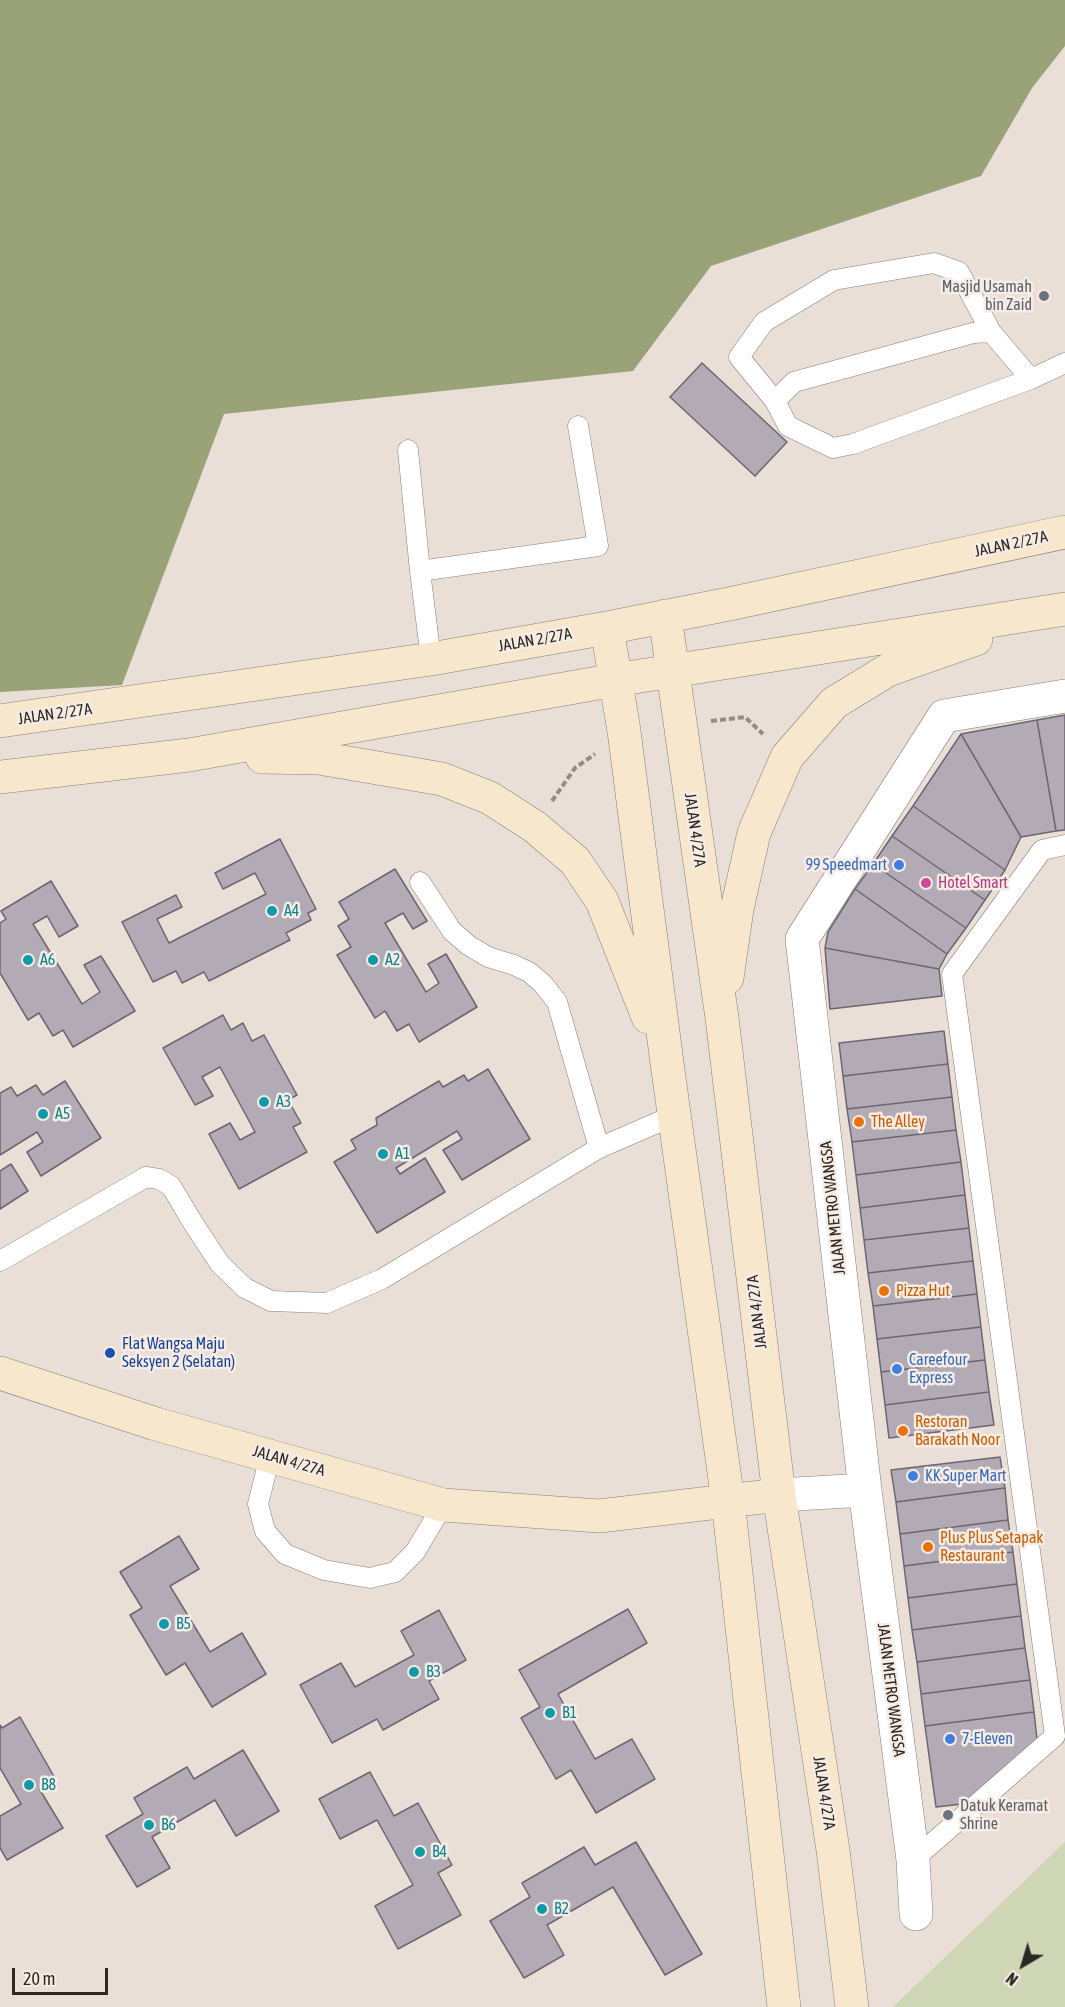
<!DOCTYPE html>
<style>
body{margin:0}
#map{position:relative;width:1065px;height:2007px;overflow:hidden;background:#eadfd7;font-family:"Asap Condensed",sans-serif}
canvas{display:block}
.north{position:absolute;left:993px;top:1935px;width:60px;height:60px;-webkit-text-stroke:4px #f7ece4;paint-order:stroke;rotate:218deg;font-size:16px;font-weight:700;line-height:24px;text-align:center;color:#2c2825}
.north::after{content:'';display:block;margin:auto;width:21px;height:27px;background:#2c2825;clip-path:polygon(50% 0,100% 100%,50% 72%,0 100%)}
.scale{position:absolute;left:12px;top:1968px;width:96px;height:27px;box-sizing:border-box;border:3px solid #2c2825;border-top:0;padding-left:8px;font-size:18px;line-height:21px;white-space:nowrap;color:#2c2825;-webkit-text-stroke:4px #f7ece4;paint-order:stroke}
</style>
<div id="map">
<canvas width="1065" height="2007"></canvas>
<div class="north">N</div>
<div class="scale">20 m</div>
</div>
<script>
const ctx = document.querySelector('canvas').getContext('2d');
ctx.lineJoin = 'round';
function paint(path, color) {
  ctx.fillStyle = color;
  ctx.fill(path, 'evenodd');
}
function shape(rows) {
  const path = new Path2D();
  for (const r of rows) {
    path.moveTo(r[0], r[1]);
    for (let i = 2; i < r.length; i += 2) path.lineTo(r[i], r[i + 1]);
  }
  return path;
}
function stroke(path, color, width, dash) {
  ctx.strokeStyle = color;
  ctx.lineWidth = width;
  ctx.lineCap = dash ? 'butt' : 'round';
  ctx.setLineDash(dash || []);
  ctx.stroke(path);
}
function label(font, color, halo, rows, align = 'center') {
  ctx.font = font + ' "Asap Condensed",sans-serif';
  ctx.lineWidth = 5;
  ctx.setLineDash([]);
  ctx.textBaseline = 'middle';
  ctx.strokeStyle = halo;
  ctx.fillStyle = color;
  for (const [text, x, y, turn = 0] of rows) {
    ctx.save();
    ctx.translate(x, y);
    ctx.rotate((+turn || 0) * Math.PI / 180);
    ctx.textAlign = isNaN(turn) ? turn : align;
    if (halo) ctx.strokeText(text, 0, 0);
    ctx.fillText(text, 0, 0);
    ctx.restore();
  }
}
paint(shape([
 [1065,1842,1065,2007,893,2007]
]), '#ced6b6');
paint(shape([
 [0,0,1065,0,1065,46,1032,88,981,176,711,266,633,371,224,414,122,685,0,692]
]), '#99a377');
const building = shape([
 [702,363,787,442,755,476,670,397,702,363],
 [1065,715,1065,830,1056,831,1037,720,1065,715],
 [1037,720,1056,831,1021,837,961,734,1037,720],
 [961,734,1021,837,1005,870,913,806,961,734],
 [913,806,1005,870,985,900,892,836,913,806],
 [892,836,985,900,966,928,873,864,892,836],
 [280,839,316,909,308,913,311,920,286,933,290,940,209,981,204,972,182,983,176,971,153,982,122,922,176,895,182,907,157,919,169,943,266,894,255,873,223,889,215,873,280,839],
 [873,864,966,928,947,954,855,889,873,864],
 [395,869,427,921,413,929,403,913,385,923,426,992,439,983,428,964,446,954,477,1007,419,1042,409,1024,397,1031,385,1011,375,1018,337,955,351,947,338,926,349,919,339,902,395,869],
 [51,881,78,926,59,937,47,916,33,924,82,1004,100,992,84,965,101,956,135,1011,73,1047,63,1030,53,1036,39,1013,28,1020,0,973,0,923,6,919,1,911,51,881],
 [855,889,947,954,939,969,825,948,828,932,855,889],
 [825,948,939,969,942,996,830,1009,825,948],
 [223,1015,231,1030,243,1023,252,1041,264,1035,297,1095,288,1100,301,1123,293,1127,307,1152,239,1189,209,1134,230,1123,240,1140,255,1132,220,1067,202,1077,213,1096,195,1105,163,1048,223,1015],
 [944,1031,948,1064,843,1076,839,1043,944,1031],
 [948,1064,952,1097,847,1109,843,1076,948,1064],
 [488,1069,530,1139,462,1180,443,1150,462,1139,457,1131,396,1168,400,1174,425,1158,445,1192,377,1233,334,1162,356,1149,351,1140,377,1125,376,1118,439,1081,443,1087,464,1075,468,1081,488,1069],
 [65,1081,101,1138,41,1176,27,1152,43,1142,37,1132,0,1155,0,1093,11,1087,17,1096,36,1085,43,1095,65,1081],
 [952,1097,956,1130,852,1142,847,1109,952,1097],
 [956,1130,961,1162,856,1175,852,1142,956,1130],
 [961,1162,965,1195,860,1208,856,1175,961,1162],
 [11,1164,28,1191,0,1209,0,1171,11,1164],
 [965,1195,969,1228,864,1240,860,1208,965,1195],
 [969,1228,973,1261,868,1273,864,1240,969,1228],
 [973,1261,977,1294,873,1306,868,1273,973,1261],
 [977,1294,981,1327,877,1339,873,1306,977,1294],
 [981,1327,985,1360,881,1372,877,1339,981,1327],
 [985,1360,989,1392,885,1405,881,1372,985,1360],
 [989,1392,994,1425,889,1438,885,1405,989,1392],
 [1000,1457,1005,1488,896,1502,891,1470,1000,1457],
 [1005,1488,1008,1520,900,1534,896,1502,1005,1488],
 [1008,1520,1013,1552,904,1566,900,1534,1008,1520],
 [179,1536,199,1569,170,1586,210,1652,242,1633,266,1674,212,1707,185,1663,166,1675,130,1615,142,1608,120,1572,179,1536],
 [1013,1552,1017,1584,908,1598,904,1566,1013,1552],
 [1017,1584,1021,1616,912,1630,908,1598,1017,1584],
 [628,1609,647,1643,558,1694,595,1759,632,1739,655,1779,596,1813,571,1770,556,1779,521,1718,540,1707,519,1670,628,1609],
 [439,1610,466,1660,429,1681,439,1699,383,1730,377,1719,332,1743,300,1685,341,1663,355,1687,414,1655,401,1631,439,1610],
 [1021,1616,1025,1648,917,1662,912,1630,1021,1616],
 [1025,1648,1030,1680,921,1694,917,1662,1025,1648],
 [1030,1680,1034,1712,925,1726,921,1694,1030,1680],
 [1034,1712,1037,1739,980,1802,936,1807,925,1726,1034,1712],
 [20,1717,56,1780,40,1790,63,1828,7,1860,0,1848,0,1816,21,1804,0,1768,0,1725,2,1728,20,1717],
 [243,1750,279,1811,236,1836,215,1800,152,1837,170,1868,137,1887,106,1836,143,1814,134,1798,187,1767,194,1779,243,1750],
 [370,1772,394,1816,418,1803,452,1865,438,1873,461,1915,398,1949,375,1906,413,1885,377,1820,340,1839,319,1799,370,1772],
 [636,1842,702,1954,665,1975,613,1887,547,1925,564,1955,524,1978,490,1921,530,1897,522,1883,584,1847,595,1865,636,1842]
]);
paint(building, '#b2abb6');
stroke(building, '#6c6670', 1.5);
const lane = shape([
 [1031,379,991,332,959,272,934,263,834,280,764,322,739,357,775,401,788,426,833,448,853,444,1031,379,1065,363],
 [775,401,794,382,973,333,991,332],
 [408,450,420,571],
 [431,659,420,571,598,546,578,426],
 [420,882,452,931,468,945,488,957,514,965,529,972,543,984,557,1002,599,1148],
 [0,1261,146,1177,159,1179,171,1186,193,1223,220,1264,245,1288,271,1301,327,1303,382,1279,599,1148,675,1115],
 [270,1456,258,1504,265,1531,285,1554,324,1570,370,1578,395,1572,415,1552,443,1505],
 [913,1860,1055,1736,952,974,1042,850,1065,845]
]);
const street = shape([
 [779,1495,865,1490],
 [916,1914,913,1860,865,1490,802,939,944,716,1065,696]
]);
const secondary = shape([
 [665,616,722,1018,779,1495,833,1850,852,2007],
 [607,628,624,731,667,1063,728,1501,784,2007],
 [0,721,431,659,607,628,729,604,1065,532],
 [262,757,319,758,442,779,490,798,535,827,575,861,602,901,648,1017],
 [0,777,189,755,615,680,1065,609],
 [727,978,737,909,754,833,787,757,834,703,888,670,976,639],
 [0,1373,156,1424,443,1505,599,1516,779,1495]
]);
stroke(lane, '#897f77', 21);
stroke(street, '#897f77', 34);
stroke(secondary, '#897f77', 34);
stroke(shape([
 [711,721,745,717,763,734],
 [552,801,575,768,595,754]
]), '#938b85', 4, [6, 3]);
stroke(lane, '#fff', 20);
stroke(street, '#fff', 33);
stroke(secondary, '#f7e7cd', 33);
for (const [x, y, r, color] of [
 [1044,296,6,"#6b7280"],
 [899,865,6,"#3f7fe0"],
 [926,883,6,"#d1479c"],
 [272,911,6,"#0f9aa8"],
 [28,960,6,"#0f9aa8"],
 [373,960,6,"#0f9aa8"],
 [264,1102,6,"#0f9aa8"],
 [43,1114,6,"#0f9aa8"],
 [859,1122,6,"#e8710a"],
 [383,1154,6,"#0f9aa8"],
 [884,1291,6,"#e8710a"],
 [110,1353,6,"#1a4fb4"],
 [897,1369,6,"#3f7fe0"],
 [903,1431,6,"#e8710a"],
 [913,1476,6,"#3f7fe0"],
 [928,1547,6,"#e8710a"],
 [164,1624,6,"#0f9aa8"],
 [414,1672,6,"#0f9aa8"],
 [550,1713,6,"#0f9aa8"],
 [950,1739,6,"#3f7fe0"],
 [29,1785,6,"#0f9aa8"],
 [948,1815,6,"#6b7280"],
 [149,1825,6,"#0f9aa8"],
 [420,1852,6,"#0f9aa8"],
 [542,1909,6,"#0f9aa8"]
]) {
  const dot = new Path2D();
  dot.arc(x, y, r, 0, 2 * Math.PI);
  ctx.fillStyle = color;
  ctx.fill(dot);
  stroke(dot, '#f7ece4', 2);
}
label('16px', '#5b616d', '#f7ece4', [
 ["Masjid Usamah",1032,287],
 ["bin Zaid",1032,305],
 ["Datuk Keramat",960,1806,"left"],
 ["Shrine",960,1824,"left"]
], 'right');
label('16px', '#2c2825', '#f7ece4', [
 ["JALAN 2/27A",1011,544,-12],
 ["JALAN 2/27A",535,640,-10],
 ["JALAN 2/27A",55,714,-8],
 ["JALAN 4/27A",695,830,82],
 ["JALAN METRO WANGSA",833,1208,-96],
 ["JALAN 4/27A",757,1312,-97],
 ["JALAN 4/27A",289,1461,16],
 ["JALAN METRO WANGSA",891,1690,83],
 ["JALAN 4/27A",824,1793,81]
]);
label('16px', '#366cbe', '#f7ece4', [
 ["99 Speedmart",887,865,"right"],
 ["Careefour",909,1360],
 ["Express",909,1378],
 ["KK Super Mart",925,1476],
 ["7-Eleven",962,1739]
], 'left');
label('16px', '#b23c85', '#f7ece4', [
 ["Hotel Smart",938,883]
], 'left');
label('16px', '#0d838f', '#f7ece4', [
 ["A4",284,911],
 ["A6",40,960],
 ["A2",385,960],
 ["A3",276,1102],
 ["A5",55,1114],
 ["A1",395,1154],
 ["B5",176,1624],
 ["B3",426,1672],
 ["B1",562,1713],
 ["B8",41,1785],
 ["B6",161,1825],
 ["B4",432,1852],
 ["B2",554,1909]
], 'left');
label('16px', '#c56008', '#f7ece4', [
 ["The Alley",871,1122],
 ["Pizza Hut",896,1291],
 ["Restoran",915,1422],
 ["Barakath Noor",915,1440],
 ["Plus Plus Setapak",940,1538],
 ["Restaurant",940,1556]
], 'left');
label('16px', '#164399', '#f7ece4', [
 ["Flat Wangsa Maju",122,1344],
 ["Seksyen 2 (Selatan)",122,1362]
], 'left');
</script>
